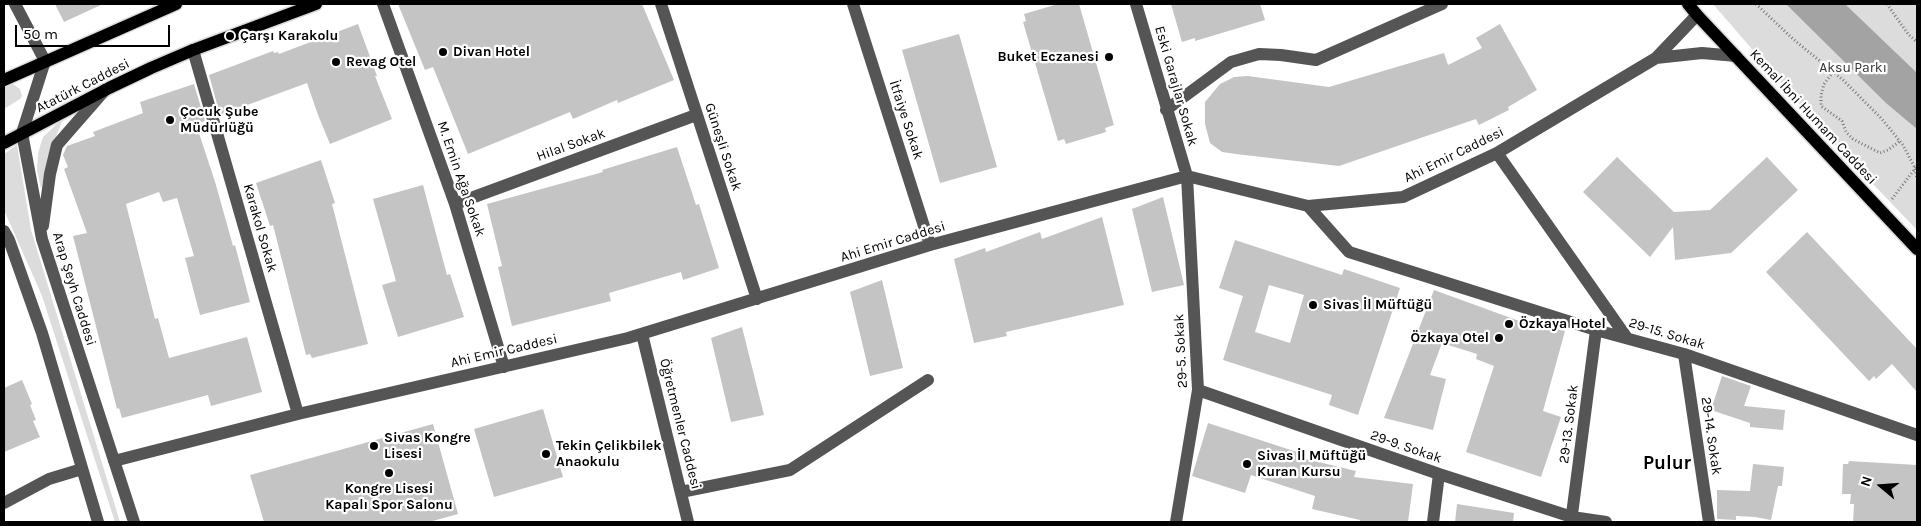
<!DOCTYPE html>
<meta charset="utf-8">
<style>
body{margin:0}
#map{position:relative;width:1921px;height:526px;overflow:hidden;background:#fff;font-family:Karla,sans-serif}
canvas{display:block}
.frame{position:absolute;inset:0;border:5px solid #000;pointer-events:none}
.north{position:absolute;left:1856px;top:461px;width:50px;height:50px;-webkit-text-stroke:4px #fff;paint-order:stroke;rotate:288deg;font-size:14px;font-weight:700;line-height:20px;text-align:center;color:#000}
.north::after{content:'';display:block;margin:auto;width:18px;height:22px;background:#000;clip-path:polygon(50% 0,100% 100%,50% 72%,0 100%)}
.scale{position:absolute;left:15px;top:25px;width:155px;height:22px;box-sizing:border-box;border:2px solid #000;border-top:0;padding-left:6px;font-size:15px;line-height:18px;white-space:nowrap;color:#000;-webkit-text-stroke:4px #fff;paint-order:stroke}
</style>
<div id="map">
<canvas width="1921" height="526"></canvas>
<div class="frame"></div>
<div class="north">N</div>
<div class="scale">50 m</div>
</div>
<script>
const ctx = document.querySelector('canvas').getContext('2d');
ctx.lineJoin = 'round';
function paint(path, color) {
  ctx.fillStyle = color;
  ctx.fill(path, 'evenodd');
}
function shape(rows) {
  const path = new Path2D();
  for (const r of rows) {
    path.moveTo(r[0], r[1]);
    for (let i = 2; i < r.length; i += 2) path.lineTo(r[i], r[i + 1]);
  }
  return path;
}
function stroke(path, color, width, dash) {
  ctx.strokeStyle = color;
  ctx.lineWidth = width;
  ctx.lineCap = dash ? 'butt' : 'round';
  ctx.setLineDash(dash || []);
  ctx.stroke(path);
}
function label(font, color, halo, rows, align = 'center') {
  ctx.font = font + ' Karla,sans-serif';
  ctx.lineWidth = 4.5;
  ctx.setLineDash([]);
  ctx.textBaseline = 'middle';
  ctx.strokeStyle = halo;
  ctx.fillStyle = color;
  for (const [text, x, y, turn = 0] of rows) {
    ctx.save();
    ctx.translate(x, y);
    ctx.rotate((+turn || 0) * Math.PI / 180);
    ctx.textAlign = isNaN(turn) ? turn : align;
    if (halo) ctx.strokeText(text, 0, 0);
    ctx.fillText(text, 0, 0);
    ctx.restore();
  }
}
paint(shape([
 [1713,4,1917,4,1917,230,1828,137],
 [13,84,20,89,22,96,20,99,4,109,4,89,5,87],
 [64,117,50,151,41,189,37,170,38,153,43,137],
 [17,145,31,230,120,522,115,522,42,296,4,210,4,154]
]), '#dcdcdc');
paint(shape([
 [1786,4,1845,4,1917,73,1917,129,1886,103]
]), '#a3a3a3');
paint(shape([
 [55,4,103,4,64,22],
 [398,4,642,4,674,80,618,103,617,100,573,119,570,112,468,154,433,67,425,70],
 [1058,4,1079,4,1114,125,1105,128,1106,132,1066,144,1064,139,1058,141,1023,22,1026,21,1024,14],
 [1171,4,1260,4,1265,20,1195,41,1195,38,1182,42],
 [358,24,377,76,375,76,392,119,330,144,318,115,307,83,220,115,209,75,273,51,274,53,278,52,279,54],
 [1500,24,1537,90,1508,107,1509,110,1479,125,1476,119,1339,166,1236,154,1222,152,1210,143,1205,124,1205,102,1220,84,1234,77,1248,76,1329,87,1444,53,1448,65,1482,48,1476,38],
 [959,34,997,167,940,183,902,50],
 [194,84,205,121,196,124,216,185,233,246,235,245,250,302,200,315,185,258,194,256,177,198,163,202,159,192,126,204,155,319,158,318,169,358,247,337,262,392,211,406,208,395,122,418,119,408,117,409,73,236,87,233,64,169,68,167,63,155,67,146,95,136,93,132,143,113,140,102],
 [677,147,696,205,699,204,719,268,683,280,681,272,609,293,611,301,512,326,498,267,502,266,487,204,603,172,602,170],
 [1617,157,1674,212,1710,210,1767,157,1798,190,1731,253,1675,260,1673,227,1650,257,1583,192],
 [321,160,335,203,332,204,368,344,312,358,310,354,306,355,273,225,270,226,256,183],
 [423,185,447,275,450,274,464,317,398,337,382,285,396,281,373,199],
 [1163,197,1184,285,1152,292,1132,209],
 [1102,217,1124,305,1006,332,1007,336,974,343,954,259,985,248,986,252,1040,232,1042,239],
 [1807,232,1917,349,1917,392,1892,364,1876,379,1874,376,1869,381,1766,272],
 [1235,240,1342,275,1344,269,1400,288,1358,415,1329,405,1332,395,1223,360,1243,296,1219,288],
 [1269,285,1304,295,1290,343,1255,332],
 [882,280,903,368,870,376,850,292],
 [1434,290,1533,326,1534,323,1565,331,1543,411,1561,417,1541,477,1466,452,1494,366,1476,359,1477,354,1442,343,1430,375,1446,379,1433,430,1384,418],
 [742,327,764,415,731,422,711,338],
 [1722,376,1751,386,1744,406,1785,410,1783,430,1750,427,1750,423,1711,410],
 [22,380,32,404,30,405,36,420,33,421,40,437,4,452,4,388],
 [543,409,563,477,494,497,474,429],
 [1208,423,1303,454,1302,458,1356,471,1354,477,1413,484,1408,522,1360,522,1360,520,1312,509,1315,496,1251,475,1245,493,1192,476],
 [433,424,458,514,429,522,264,522,250,475],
 [1849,461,1917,465,1917,522,1853,522,1854,504,1850,504,1851,494,1842,494,1843,464,1848,464],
 [1753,464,1784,467,1782,486,1778,486,1771,520,1755,517,1736,516,1736,520,1717,519,1717,490,1750,491],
 [1457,504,1514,513,1513,522,1455,522]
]), '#c4c4c4');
const major = shape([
 [1688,4,1697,15,1917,249],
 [4,80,176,4],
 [4,143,109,88,151,68,193,50,316,4]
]);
stroke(major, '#dbdbdb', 15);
stroke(shape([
 [1756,4,1793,39,1843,80,1881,118,1903,145,1915,168,1917,179],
 [1887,4,1908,34,1917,42],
 [1833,72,1824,84,1821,95,1821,106,1842,121,1846,132,1853,139,1880,153,1888,150,1900,141],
 [1892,199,1917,166]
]), '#777', 3, [1, 2.5]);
stroke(shape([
 [15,4,45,61,22,133,42,239,134,522],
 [383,4,455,204,504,367],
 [661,4,757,299],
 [853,4,930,245],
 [1136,4,1187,176,1198,390,1176,522],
 [193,50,298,414],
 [1656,58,1702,53,1736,56],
 [1166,110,1231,62,1259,54,1281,55,1316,60,1442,4],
 [1497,153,1627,338],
 [455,204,696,115],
 [1308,206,1349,252,1596,330,1684,354,1917,435],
 [43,226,50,174,57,145,105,90],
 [4,231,9,240,42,333,98,522],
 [642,334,688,522],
 [1684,354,1709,522],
 [1198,390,1439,474,1572,517,1606,522],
 [114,461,298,414,628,338,930,245,1187,176,1308,206,1403,197,1497,153,1656,58,1697,15],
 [681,492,790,470,928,380],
 [4,503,49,479,82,469],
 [1433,522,1439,474],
 [1571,522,1596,330]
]), '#555', 12);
stroke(major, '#000', 12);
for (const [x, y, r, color] of [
 [230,36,5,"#000"],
 [443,52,5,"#000"],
 [1109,57,5,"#000"],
 [336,62,5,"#000"],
 [170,120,5,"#000"],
 [1313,305,5,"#000"],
 [1509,324,5,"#000"],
 [1499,338,5,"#000"],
 [374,446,5,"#000"],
 [546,454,5,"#000"],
 [1247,464,5,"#000"],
 [389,473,5,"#000"]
]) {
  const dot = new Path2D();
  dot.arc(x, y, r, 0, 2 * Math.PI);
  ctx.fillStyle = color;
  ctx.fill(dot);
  stroke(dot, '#fff', 2);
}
label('bold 14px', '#000', '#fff', [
 ["Çarşı Karakolu",240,36],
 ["Divan Hotel",453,52],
 ["Buket Eczanesi",1099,57,"right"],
 ["Revag Otel",346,62],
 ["Çocuk Şube",180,112],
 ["Müdürlüğü",180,128],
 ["Sivas İl Müftüğü",1323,305],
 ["Özkaya Hotel",1519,324],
 ["Özkaya Otel",1489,338,"right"],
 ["Sivas Kongre",384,438],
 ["Lisesi",384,454],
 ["Tekin Çelikbilek",556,446],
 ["Anaokulu",556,462],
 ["Sivas İl Müftüğü",1257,456],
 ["Kuran Kursu",1257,472],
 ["Kongre Lisesi",389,489,"center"],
 ["Kapalı Spor Salonu",389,505,"center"]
], 'left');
label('14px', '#333', '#fff', [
 ["Aksu Parkı",1853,68]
]);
label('14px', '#000', '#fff', [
 ["Atatürk Caddesi",83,86,-27],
 ["Eski Garajlar Sokak",1176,86,74],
 ["Kemal İbni Humam Caddesi",1813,117,47],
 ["İtfaiye Sokak",906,120,72],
 ["Hilal Sokak",571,145,-20],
 ["Güneşli Sokak",723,147,72],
 ["Ahi Emir Caddesi",1454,155,-26],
 ["M. Emin Ağa Sokak",461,179,71],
 ["Karakol Sokak",260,228,74],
 ["Ahi Emir Caddesi",893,242,-17],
 ["Arap Şeyh Caddesi",74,289,73],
 ["29-15. Sokak",1667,334,17],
 ["Ahi Emir Caddesi",504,351,-13],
 ["29-5. Sokak",1181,351,-93],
 ["Öğretmenler Caddesi",680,424,76],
 ["29-13. Sokak",1569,424,-83],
 ["29-14. Sokak",1711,436,82],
 ["29-9. Sokak",1406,447,19]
]);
label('bold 19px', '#000', '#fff', [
 ["Pulur",1667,464]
]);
</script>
